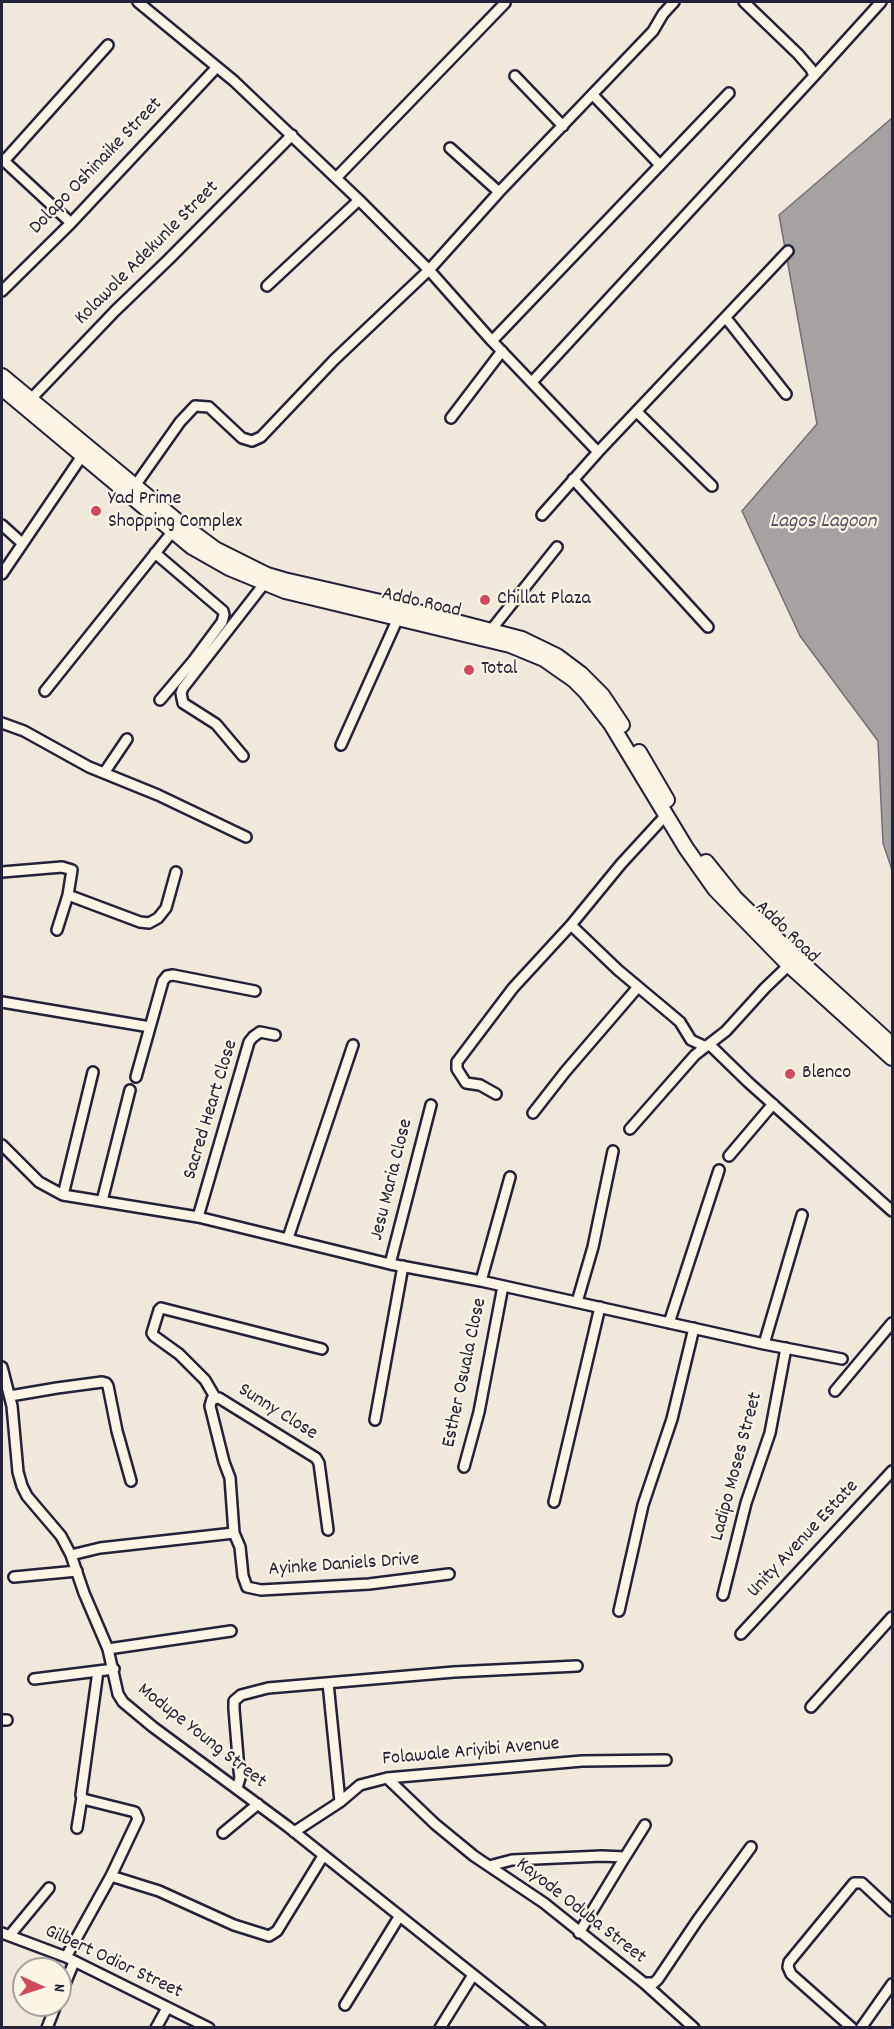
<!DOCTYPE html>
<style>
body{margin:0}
#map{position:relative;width:894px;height:2029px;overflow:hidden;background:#efe8db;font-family:Dekko,sans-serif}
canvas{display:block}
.frame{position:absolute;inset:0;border:3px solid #22223b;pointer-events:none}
.north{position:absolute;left:12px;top:1957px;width:60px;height:60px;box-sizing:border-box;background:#fcf5e5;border:2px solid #a5a1a1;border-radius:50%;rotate:93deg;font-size:16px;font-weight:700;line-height:24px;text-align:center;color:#22223b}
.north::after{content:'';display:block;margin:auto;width:21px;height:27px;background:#d1495b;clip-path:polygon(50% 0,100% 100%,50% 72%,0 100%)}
</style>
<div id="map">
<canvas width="894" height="2029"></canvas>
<div class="frame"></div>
<div class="north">N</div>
</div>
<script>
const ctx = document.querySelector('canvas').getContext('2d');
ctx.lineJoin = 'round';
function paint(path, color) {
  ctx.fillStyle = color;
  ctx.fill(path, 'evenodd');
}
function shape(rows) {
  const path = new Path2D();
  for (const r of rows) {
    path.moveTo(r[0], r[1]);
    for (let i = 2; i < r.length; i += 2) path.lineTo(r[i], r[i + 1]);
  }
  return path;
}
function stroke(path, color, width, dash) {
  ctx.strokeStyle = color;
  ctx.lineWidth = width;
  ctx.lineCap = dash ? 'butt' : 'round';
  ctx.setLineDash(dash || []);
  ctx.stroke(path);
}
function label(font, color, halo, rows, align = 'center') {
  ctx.font = font + ' Dekko,sans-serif';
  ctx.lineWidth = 4.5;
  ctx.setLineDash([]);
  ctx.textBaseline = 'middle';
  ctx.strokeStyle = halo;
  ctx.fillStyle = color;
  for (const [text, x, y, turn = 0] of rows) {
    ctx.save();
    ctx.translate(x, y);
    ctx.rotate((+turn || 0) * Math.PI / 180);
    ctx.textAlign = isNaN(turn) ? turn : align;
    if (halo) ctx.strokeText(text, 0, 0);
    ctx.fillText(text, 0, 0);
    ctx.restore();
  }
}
const water = shape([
 [892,118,892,870,883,843,878,741,800,636,742,511,817,424,779,215,892,118]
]);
paint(water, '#a6a2a2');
stroke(water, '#716f79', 1.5);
const minor = shape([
 [138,2,234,81,359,200,267,286],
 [515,76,563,126],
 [814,76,881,2],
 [593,95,660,165],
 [450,148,499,192],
 [2,159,71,223],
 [4,161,108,45],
 [337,177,505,3],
 [359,200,429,270,492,341,598,452,788,251],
 [2,291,71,223,217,67],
 [726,318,786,394],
 [492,341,729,93],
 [532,382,814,76,811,69,798,54,744,2],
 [30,400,115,311,169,259,292,135],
 [637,412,712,486],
 [451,418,502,351],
 [573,479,708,627],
 [132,490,180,422,195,406,209,407,242,438,252,441,261,437,334,360,429,270,499,192,653,31,663,14,674,2],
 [542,515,598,452],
 [2,525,22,543],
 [155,553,223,611,224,615,222,622,193,661,160,700],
 [2,574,82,456],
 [491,630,557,547],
 [45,691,173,531],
 [2,723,24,731,89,767,158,795,246,837],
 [341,745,398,618],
 [243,756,216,724,183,703,181,693,183,688,264,584],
 [104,773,127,739],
 [2,872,62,867,72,870,68,895,57,930],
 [68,895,140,922,149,923,158,918,166,908,176,872],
 [571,925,618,970,673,1016,680,1022,691,1040,704,1046,710,1045,748,1082,892,1211],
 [2,1002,150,1027],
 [136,1077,163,981,167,976,173,975,255,991],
 [496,1094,480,1085,466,1083,457,1069,457,1062,513,988,571,925,621,864,666,815],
 [533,1113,565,1072,638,987],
 [630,1129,695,1055,726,1031,765,988,789,965],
 [2,1145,39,1182,63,1195,198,1217,390,1264,481,1281,764,1344,842,1359],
 [729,1156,773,1104],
 [63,1195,93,1072],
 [102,1201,130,1090],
 [198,1217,249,1042,253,1037,260,1032,275,1035],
 [288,1238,353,1045],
 [390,1264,431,1105],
 [481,1281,510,1177],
 [577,1302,593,1247,613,1151],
 [669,1323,719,1170],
 [764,1344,802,1215],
 [2,1367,12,1406,18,1472,22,1486,27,1496,61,1536,71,1555,84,1593,108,1649,118,1694,123,1702,153,1727,287,1826,540,2028],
 [835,1391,892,1323],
 [10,1396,57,1388,102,1382,106,1383,108,1386,117,1431,131,1481],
 [215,1397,205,1380,179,1354,154,1336,152,1333,159,1310,161,1308,322,1349],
 [375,1420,403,1266],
 [464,1467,479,1412,503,1286],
 [554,1502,600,1307],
 [328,1530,319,1463,316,1458,219,1398,212,1399,210,1406,224,1462,230,1478,234,1533,240,1547,243,1576,247,1587,261,1590,369,1584,449,1574],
 [71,1555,100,1548,234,1533],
 [14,1577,77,1571],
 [723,1595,746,1503,770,1433,786,1348],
 [619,1611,643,1505,672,1419,694,1328],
 [741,1634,892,1471],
 [108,1649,231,1631],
 [34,1679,98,1671],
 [328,1683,340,1802],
 [811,1707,892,1617],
 [2,1720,7,1720],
 [387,1778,435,1824,474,1856,544,1903,644,1983,654,1983,658,1979,697,1921,751,1847],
 [237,1788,240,1778,239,1770,234,1709,234,1701,241,1695,268,1688,454,1672,577,1666],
 [77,1828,82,1797],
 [294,1832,340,1802,360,1785,387,1778,582,1761,666,1760],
 [223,1833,258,1804],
 [625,1857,645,1825],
 [489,1866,512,1860,602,1856,625,1857,579,1933],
 [111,1876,159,1891,234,1925,269,1936,277,1931,323,1856],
 [2,1933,66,1957,209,2028],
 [10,1935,49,1888],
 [66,1957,111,1876,138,1819,135,1812,83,1799,81,1795,98,1671,114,1669],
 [644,1983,694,2028],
 [60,1996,74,1962],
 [345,2005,399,1917],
 [47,2028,56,2005],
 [156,2028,167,2008],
 [440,2028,473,1975],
 [852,2028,791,1974,788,1967,789,1962,854,1883,862,1883,892,1911],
 [861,2028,892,1984]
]);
const primary = shape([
 [2,376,177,521,215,549,267,575,284,580,376,601,522,639,557,656,581,674,602,695,622,725],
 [2,388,192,547,229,568,285,591,510,645,544,659,574,680,586,692,611,724,686,848,715,889,789,965,892,1058],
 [639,752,667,800],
 [706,862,735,898,790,952,892,1045]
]);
stroke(minor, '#22223b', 14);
stroke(primary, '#22223b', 18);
stroke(minor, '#fcf5e5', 9);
stroke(primary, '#fcf5e5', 14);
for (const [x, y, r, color] of [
 [96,511,6,"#d1495b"],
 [485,600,6,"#d1495b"],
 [469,670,6,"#d1495b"],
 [790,1074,6,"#d1495b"]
]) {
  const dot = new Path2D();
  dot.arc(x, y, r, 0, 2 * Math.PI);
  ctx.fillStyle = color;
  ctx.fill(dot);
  stroke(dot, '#fcf5e5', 2);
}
label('20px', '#22223b', '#fcf5e5', [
 ["Dolapo Oshinaike Street",97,167,-46],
 ["Kolawole Adekunle Street",148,254,-45],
 ["Addo Road",421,604,13],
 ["Addo Road",786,933,44],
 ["Sacred Heart Close",212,1110,-73],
 ["Jesu Maria Close",393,1180,-76],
 ["Esther Osuala Close",466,1373,-78],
 ["Sunny Close",277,1413,32],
 ["Ladipo Moses Street",738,1467,-75],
 ["Unity Avenue Estate",804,1540,-47],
 ["Ayinke Daniels Drive",344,1566,-4],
 ["Modupe Young Street",201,1737,38],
 ["Folawale Ariyibi Avenue",471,1753,-5],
 ["Kayode Oduba Street",580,1912,38],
 ["Gilbert Odior Street",113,1963,25]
]);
label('20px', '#22223b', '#fcf5e5', [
 ["Yad Prime",108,500],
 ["Shopping Complex",108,523],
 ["Chillat Plaza",497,600],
 ["Total",481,670],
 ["Blenco",802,1074]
], 'left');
label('italic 21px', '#575564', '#fcf5e5', [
 ["Lagos Lagoon",823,523]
]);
</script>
